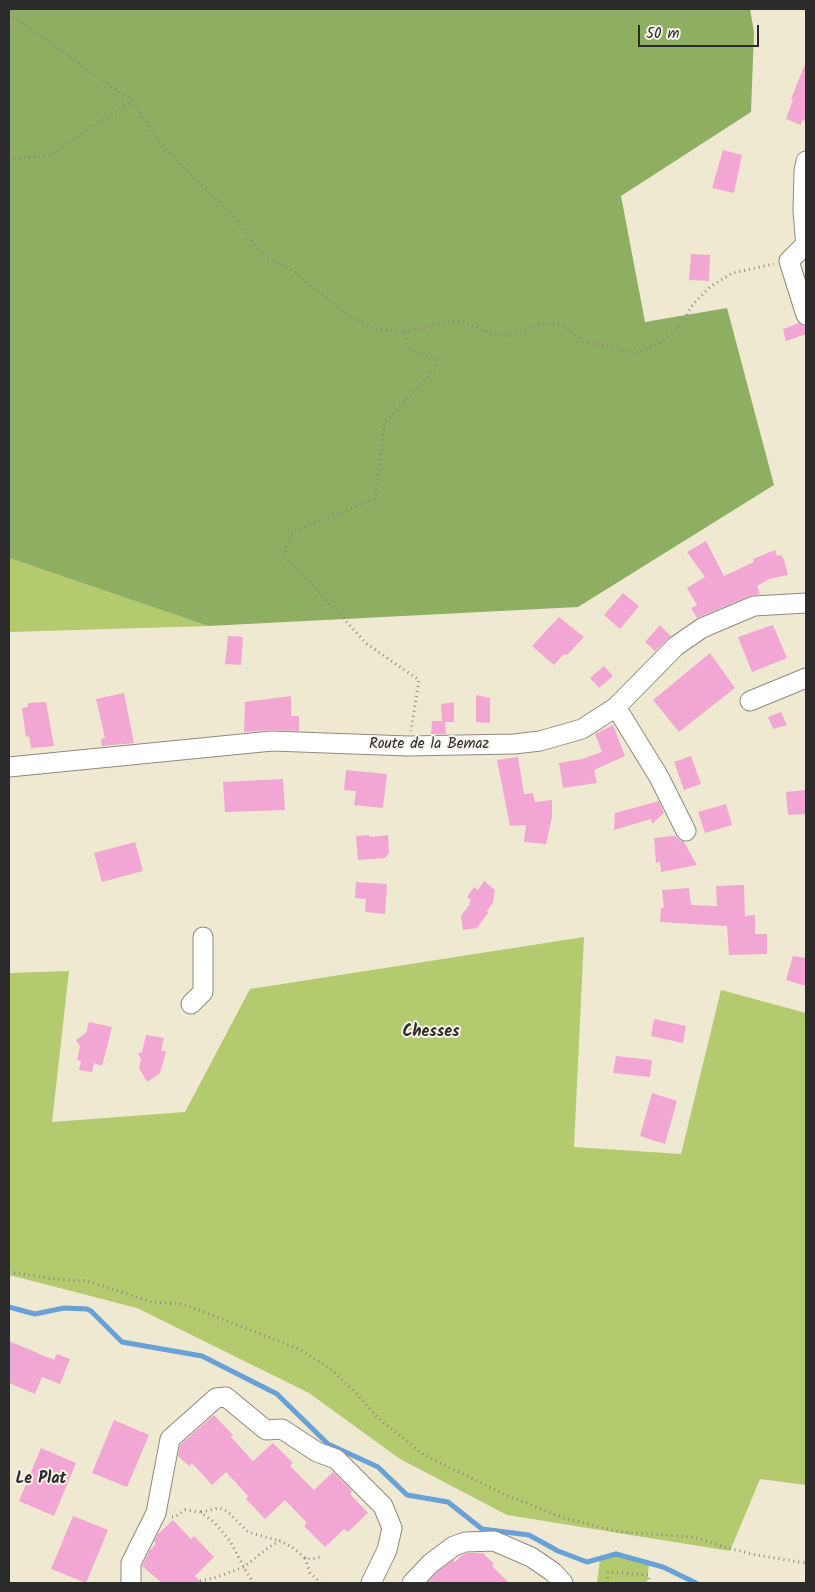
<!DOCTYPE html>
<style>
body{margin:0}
#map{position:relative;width:815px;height:1592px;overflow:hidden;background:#f0e9d2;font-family:Kalam,sans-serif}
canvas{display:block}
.frame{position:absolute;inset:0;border:10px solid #2b2b2b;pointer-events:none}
.scale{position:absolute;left:638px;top:25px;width:121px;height:22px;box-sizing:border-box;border:2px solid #2b2b2b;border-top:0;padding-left:6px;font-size:15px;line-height:18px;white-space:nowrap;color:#2b2b2b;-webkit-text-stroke:4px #f7f3e8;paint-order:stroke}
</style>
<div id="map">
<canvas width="815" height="1592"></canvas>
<div class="frame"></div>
<div class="scale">50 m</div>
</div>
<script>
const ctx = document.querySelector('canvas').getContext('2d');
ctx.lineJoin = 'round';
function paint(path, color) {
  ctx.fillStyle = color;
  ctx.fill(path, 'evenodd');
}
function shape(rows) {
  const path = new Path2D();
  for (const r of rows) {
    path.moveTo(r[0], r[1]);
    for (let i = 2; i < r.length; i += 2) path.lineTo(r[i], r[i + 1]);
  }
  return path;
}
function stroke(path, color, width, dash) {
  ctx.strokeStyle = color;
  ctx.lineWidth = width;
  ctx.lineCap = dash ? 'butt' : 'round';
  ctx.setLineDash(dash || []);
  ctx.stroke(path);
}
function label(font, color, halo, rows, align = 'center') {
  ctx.font = font + ' Kalam,sans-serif';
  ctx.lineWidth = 4;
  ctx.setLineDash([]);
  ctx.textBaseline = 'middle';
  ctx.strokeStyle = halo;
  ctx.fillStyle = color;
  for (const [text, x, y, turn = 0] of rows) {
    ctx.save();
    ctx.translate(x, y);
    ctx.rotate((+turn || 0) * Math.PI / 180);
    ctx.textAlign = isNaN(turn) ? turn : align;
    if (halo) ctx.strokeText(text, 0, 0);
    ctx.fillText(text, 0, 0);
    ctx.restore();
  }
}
paint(shape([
 [9,558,208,626,9,632],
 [584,937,574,1147,681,1154,721,990,806,1013,806,1485,760,1479,730,1551,507,1515,400,1459,309,1393,137,1308,9,1275,9,973,69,971,52,1122,185,1112,250,989],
 [616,1554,649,1563,647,1583,597,1583,600,1559]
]), '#b3ca6f');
paint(shape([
 [9,9,750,9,754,32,751,112,621,196,645,322,727,308,774,485,578,607,208,626,9,558]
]), '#8eae62');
stroke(shape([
 [9,1307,35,1314,64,1308,87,1309,91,1311,122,1342,202,1356,277,1394,328,1444,378,1467,407,1495,448,1502,482,1529,529,1535,558,1551,587,1562,616,1554,663,1567,696,1583]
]), '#68a1d7', 5);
paint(shape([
 [806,62,806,121,802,120,801,125,786,119,793,100,791,99],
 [723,150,742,155,734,193,712,188],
 [691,254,710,255,709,281,689,280],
 [799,323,806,326,806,334,786,341,783,329],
 [706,541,724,576,754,562,753,559,775,550,777,556,781,555,784,560,788,575,769,579,757,586,760,594,750,596,697,618,691,608,697,605,687,588,705,577,687,552],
 [623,593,639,606,620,629,604,615],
 [559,617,584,637,567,655,564,654,554,665,532,646],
 [660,625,671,636,655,651,645,642],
 [773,625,787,658,752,672,738,637],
 [228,636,243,637,241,665,225,664],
 [710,653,735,688,679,732,653,700],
 [604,666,613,676,599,688,590,678],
 [124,693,134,743,102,746,101,739,105,738,96,699],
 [476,695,490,698,490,723,476,722],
 [291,696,291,716,299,716,299,731,271,730,244,732,245,702],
 [46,702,54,746,31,748,29,736,26,737,22,708,28,707,28,703],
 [454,702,454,722,445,722,446,734,431,734,432,721,442,721,441,704],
 [781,712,787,725,773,729,768,717],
 [613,725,625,756,594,770,597,783,563,788,559,763,582,759,602,752,595,734],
 [691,756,701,784,684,790,674,762],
 [518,757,524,794,533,793,535,802,552,800,552,817,546,844,524,842,526,825,510,826,497,760],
 [346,770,387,774,383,808,354,805,356,791,344,790],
 [283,779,285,810,225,812,223,782],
 [806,790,806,814,788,815,786,792],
 [659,801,664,813,652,824,651,819,614,830,615,813],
 [726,804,732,825,705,833,698,812],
 [369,835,370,837,388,835,389,853,385,858,358,860,356,836],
 [673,836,676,836,679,840,684,842,697,865,661,872,660,862,656,863,654,838],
 [135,842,143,871,102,882,94,853],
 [484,881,495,890,493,903,487,911,488,913,477,928,463,930,461,916,470,904,469,903,471,900,467,897,474,887,478,890],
 [356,882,387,884,385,914,365,912,366,899,355,898],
 [744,885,745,916,755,915,755,934,767,934,767,954,729,955,727,926,660,922,661,908,664,908,662,890,689,888,691,905,717,906,716,886],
 [793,956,806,958,806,986,786,980],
 [654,1019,686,1026,683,1043,651,1036],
 [89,1022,112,1027,102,1066,94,1063,92,1072,79,1070,81,1061,77,1060,80,1046,76,1040,86,1033],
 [146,1035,164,1038,161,1050,166,1052,160,1073,147,1082,139,1068,141,1058,138,1054,142,1052],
 [616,1056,652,1060,650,1077,613,1073],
 [652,1093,677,1101,665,1144,640,1136],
 [9,1341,54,1360,57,1354,70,1359,60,1384,42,1377,35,1394,9,1383],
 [214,1415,233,1435,231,1437,253,1461,273,1443,293,1463,290,1466,314,1490,333,1472,352,1491,350,1494,368,1513,348,1532,344,1529,325,1547,304,1526,307,1523,285,1500,265,1519,246,1499,248,1496,226,1472,212,1485,192,1463,189,1466,178,1456,180,1445],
 [114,1420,149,1435,127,1487,92,1473],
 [41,1448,76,1463,54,1516,19,1501],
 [73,1516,108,1530,86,1583,51,1569],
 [173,1520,191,1539,194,1536,214,1557,195,1576,202,1583,162,1583,142,1566,150,1550,156,1544,154,1541,158,1534],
 [467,1553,483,1553,494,1564,492,1566,509,1583,427,1583,438,1571,453,1560,455,1562,462,1555]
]), '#f2a6d3');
const minor = shape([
 [806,161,804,171,803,211,806,247],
 [805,245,789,261,806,315],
 [750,701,806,678],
 [616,707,659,777,686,831],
 [9,767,272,741,408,746,514,744,540,741,582,729,616,707,676,646,702,628,754,606,806,603],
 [191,1004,203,992,203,937],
 [131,1583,131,1563,156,1513,170,1439,216,1398,226,1397,266,1430,282,1429,317,1452,336,1459,383,1506,392,1528,387,1550,371,1583],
 [412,1583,431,1563,454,1546,465,1542,494,1541,531,1557,553,1572,563,1583]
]);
stroke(minor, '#8e8a7e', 21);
stroke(shape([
 [9,14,132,101,162,146,229,211,262,255,296,273,347,315,374,329,404,332,410,350,436,359,435,369,385,422,375,499,292,532,284,555,367,644,419,680,411,731],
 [9,159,49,156,132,101],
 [404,332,449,322,463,322,495,335,511,335,545,323,562,325,585,342,638,353,663,341,681,325,693,304,710,287,732,273,774,264],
 [9,1272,55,1279,87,1281,152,1302,183,1304,299,1349,332,1370,356,1393,378,1418,424,1455,506,1495,564,1518,621,1532,694,1537,724,1547,756,1555,806,1563],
 [201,1512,219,1508,227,1511,248,1532,280,1541],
 [172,1517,175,1517,185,1510,200,1512,214,1522,230,1541,247,1573,254,1583],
 [305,1558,310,1573,321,1583],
 [200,1581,214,1578,244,1567,269,1547,280,1541,292,1547,305,1558,311,1559,320,1557],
 [607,1583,608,1572,649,1575,648,1583]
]), '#8e8a7e', 3, [1, 4]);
stroke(minor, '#fff', 19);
label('15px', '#2b2b2b', '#f7f3e8', [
 ["Route de la Bemaz",429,745]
]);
label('bold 16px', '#2b2b2b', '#f7f3e8', [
 ["Chesses",431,1033],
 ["Le Plat",41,1480]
]);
</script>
